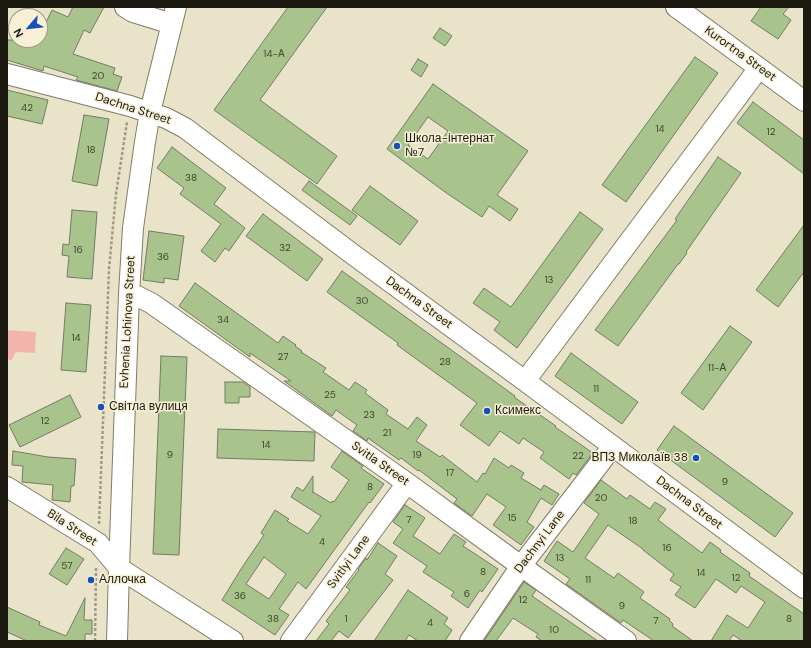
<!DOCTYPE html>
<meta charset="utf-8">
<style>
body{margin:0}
#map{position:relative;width:811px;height:648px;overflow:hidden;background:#e9e3c9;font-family:"DM Sans",sans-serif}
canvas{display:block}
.frame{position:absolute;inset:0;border:8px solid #1c1910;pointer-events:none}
.north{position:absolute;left:8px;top:8px;width:40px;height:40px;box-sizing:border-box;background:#f7f0d6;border:1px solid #9f9a87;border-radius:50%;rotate:242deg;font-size:11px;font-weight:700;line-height:16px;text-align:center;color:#1c1910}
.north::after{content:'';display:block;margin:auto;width:14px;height:18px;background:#1750bc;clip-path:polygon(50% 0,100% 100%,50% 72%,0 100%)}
</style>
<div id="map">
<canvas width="811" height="648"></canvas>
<div class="frame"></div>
<div class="north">N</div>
</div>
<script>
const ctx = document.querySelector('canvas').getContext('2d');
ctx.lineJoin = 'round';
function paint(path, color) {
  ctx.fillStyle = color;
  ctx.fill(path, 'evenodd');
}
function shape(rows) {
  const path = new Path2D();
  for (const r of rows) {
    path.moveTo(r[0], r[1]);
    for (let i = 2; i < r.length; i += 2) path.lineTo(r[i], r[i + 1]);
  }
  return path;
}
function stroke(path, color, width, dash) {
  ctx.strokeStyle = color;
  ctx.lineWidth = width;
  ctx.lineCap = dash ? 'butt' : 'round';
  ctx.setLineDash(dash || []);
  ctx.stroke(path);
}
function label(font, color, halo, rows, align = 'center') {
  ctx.font = font + ' "DM Sans",sans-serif';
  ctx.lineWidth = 3;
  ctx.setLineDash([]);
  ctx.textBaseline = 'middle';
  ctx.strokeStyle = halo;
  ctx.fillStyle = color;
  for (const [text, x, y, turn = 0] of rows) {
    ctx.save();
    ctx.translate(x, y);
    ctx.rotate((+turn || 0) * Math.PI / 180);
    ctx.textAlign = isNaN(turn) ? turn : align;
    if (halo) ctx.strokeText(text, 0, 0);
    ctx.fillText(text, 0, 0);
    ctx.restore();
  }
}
paint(shape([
 [7,330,36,332,35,353,16,352,11,361,7,358]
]), '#f3b5ab');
const building = shape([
 [73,7,104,7,90,33,84,30,73,54,115,68,113,74,122,77,117,91,76,80,78,77,44,66,43,71,7,60,7,40,40,40,40,35,52,10,68,17,73,7],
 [288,7,327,7,260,100,337,156,317,184,214,110,288,7],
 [761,7,789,7,783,14,791,20,778,39,751,21,761,7],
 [440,28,452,36,445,46,433,38,440,28],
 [695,57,718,73,626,202,602,185,695,57],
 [418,59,428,65,421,77,411,70,418,59],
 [433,84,528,151,497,195,518,209,510,221,489,206,482,217,445,192,387,149,433,84],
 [428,117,448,131,428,159,408,145,428,117],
 [7,90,48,100,42,124,7,116,7,90],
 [753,102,804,140,804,174,737,123,753,102],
 [84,115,109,119,97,186,72,181,84,115],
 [172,147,226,188,214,204,245,228,229,251,225,248,215,262,201,251,221,224,180,194,184,188,157,168,172,147],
 [718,157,741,173,686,252,687,253,679,264,678,264,618,346,595,330,677,220,675,219,718,157],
 [309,181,357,216,350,225,302,190,309,181],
 [370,186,418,221,400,245,352,210,370,186],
 [72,210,97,212,92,279,67,277,69,256,62,255,63,244,69,245,72,210],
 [580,212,603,229,517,348,494,330,500,322,473,303,484,288,511,307,580,212],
 [263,214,323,259,307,281,246,236,263,214],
 [804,225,804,272,778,307,756,290,804,225],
 [149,231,184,236,178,280,164,278,164,283,143,280,149,231],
 [342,271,515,396,514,397,556,426,555,427,593,453,576,475,573,473,569,479,540,458,544,452,523,438,519,444,500,431,489,446,460,425,477,403,397,345,398,343,327,292,342,271],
 [195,283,278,343,283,336,296,345,295,346,302,351,301,352,326,368,323,372,349,390,355,382,367,390,365,393,388,410,386,414,408,429,417,417,427,425,416,441,440,457,442,455,477,482,483,473,485,474,494,458,509,468,511,465,524,473,521,478,541,490,544,485,559,494,552,505,541,498,527,522,534,527,521,545,493,525,506,507,487,494,472,516,454,503,457,499,419,470,418,471,401,458,399,460,368,438,367,441,357,434,353,431,357,425,336,410,332,416,284,381,291,381,250,353,250,357,179,306,195,283],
 [66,303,91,305,86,372,61,370,66,303],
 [730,326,752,342,703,410,681,393,730,326],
 [571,353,638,402,622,424,555,376,571,353],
 [161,356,187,357,179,555,153,554,161,356],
 [225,382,243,382,250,387,250,397,239,397,239,403,225,403,225,382],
 [70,395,81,417,20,447,9,425,70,395],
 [674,426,793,513,775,537,657,450,674,426],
 [218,429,315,432,314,461,217,458,218,429],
 [13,451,48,457,76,459,74,486,71,486,70,502,52,500,53,485,22,482,23,466,12,465,13,451],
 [342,451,363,466,361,468,384,484,370,503,369,502,306,589,298,582,279,609,289,615,275,635,222,600,241,569,264,535,261,533,275,510,289,519,287,521,308,534,321,516,291,497,297,487,303,491,313,476,313,493,313,492,331,503,332,501,334,502,349,480,331,467,342,451],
 [264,557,286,574,269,599,246,584,264,557],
 [601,480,627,499,630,495,650,509,655,502,666,509,658,520,702,553,710,542,721,550,720,552,750,573,749,576,804,614,804,641,740,641,741,640,733,635,729,641,711,641,727,615,748,628,765,602,741,586,736,593,716,579,695,608,675,595,681,587,670,580,674,574,643,550,643,549,608,525,585,558,614,578,618,573,644,592,640,598,670,619,669,620,673,624,672,626,693,641,654,641,623,620,621,623,566,584,570,579,544,561,557,541,573,552,599,514,584,503,601,480],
 [405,505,425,518,413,536,440,554,454,534,466,542,463,546,498,569,482,592,480,590,468,608,451,596,454,592,423,572,427,566,393,543,403,529,393,522,405,505],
 [378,543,397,556,385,574,393,580,348,638,339,631,331,641,316,641,329,624,326,621,350,590,346,587,359,570,358,569,366,558,367,560,378,543],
 [66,548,84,559,67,585,49,574,66,548],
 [524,582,536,590,532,596,598,641,542,641,536,637,538,634,513,618,496,641,484,641,524,582],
 [408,590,448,618,444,624,452,630,445,641,418,641,409,635,405,641,374,641,408,590],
 [85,598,84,620,92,620,92,634,85,634,85,641,27,641,7,632,7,607,40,622,39,625,66,636,85,598]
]);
paint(building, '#a9c38c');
stroke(building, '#717c66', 1);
const minor = shape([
 [125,7,133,12,172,24],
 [676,7,804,101],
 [7,74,130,106,166,118,185,128,351,253,525,381,804,588],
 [129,294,137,296,151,303,407,483,521,566,626,641],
 [525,381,759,68],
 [7,487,98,543,119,568,233,641],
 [117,641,119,568,129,294,133,228,145,142,150,112,176,7],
 [291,641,407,483],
 [470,641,521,566,613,446]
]);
stroke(minor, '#827c65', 22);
stroke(shape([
 [99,524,109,269,116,194,127,122],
 [95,641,96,567]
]), '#9f9a86', 2.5, [3, 2]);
stroke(minor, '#fff', 20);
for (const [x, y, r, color] of [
 [397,146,4,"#1750bc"],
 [101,407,4,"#1750bc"],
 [487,411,4,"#1750bc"],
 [696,458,4,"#1750bc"],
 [91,580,4,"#1750bc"]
]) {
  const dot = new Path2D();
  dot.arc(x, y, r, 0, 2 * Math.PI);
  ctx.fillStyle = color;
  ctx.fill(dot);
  stroke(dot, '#f7f0d6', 1.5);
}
label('10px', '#3f442f', null, [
 ["14-А",274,54],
 ["20",98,76],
 ["42",27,108],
 ["14",660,129],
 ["12",771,132],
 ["18",91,150],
 ["38",191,178],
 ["32",285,248],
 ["16",78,250],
 ["36",163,257],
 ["13",549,280],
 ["30",362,301],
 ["34",223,320],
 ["14",76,338],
 ["27",283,357],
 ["28",445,362],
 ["11-А",717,368],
 ["11",596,389],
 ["25",330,395],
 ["23",369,415],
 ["12",45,421],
 ["21",387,433],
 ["14",266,445],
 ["9",170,455],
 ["19",417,455],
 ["22",578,456],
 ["17",450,473],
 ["9",725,482],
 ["8",370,487],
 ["20",601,498],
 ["15",512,518],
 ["7",409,520],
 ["18",633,521],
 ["4",322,542],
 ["16",667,548],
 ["13",560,558],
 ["57",67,566],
 ["8",483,572],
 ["14",701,573],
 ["12",736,578],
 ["11",588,580],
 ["6",467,594],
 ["36",240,596],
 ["12",523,600],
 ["9",622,606],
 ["38",273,619],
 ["1",346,619],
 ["8",789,619],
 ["7",656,621],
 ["4",430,623],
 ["10",554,630]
]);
label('12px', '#1c1910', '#f7f0d6', [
 ["Kurortna Street",740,54,36],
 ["Dachna Street",133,109,18],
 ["Dachna Street",419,303,36],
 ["Evhenia Lohinova Street",128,322,-87],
 ["Svitla Street",380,464,35],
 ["Dachna Street",689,503,37],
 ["Bila Street",72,528,33],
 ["Dachnyi Lane",540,542,-53],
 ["Svitlyi Lane",349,562,-54]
]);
label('12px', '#1c1910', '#f7f0d6', [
 ["Школа-інтернат",405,139],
 ["№7",405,153],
 ["Світла вулиця",109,407],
 ["Ксимекс",495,411],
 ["ВПЗ Миколаїв 38",688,458,"right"],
 ["Аллочка",99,580]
], 'left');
</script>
